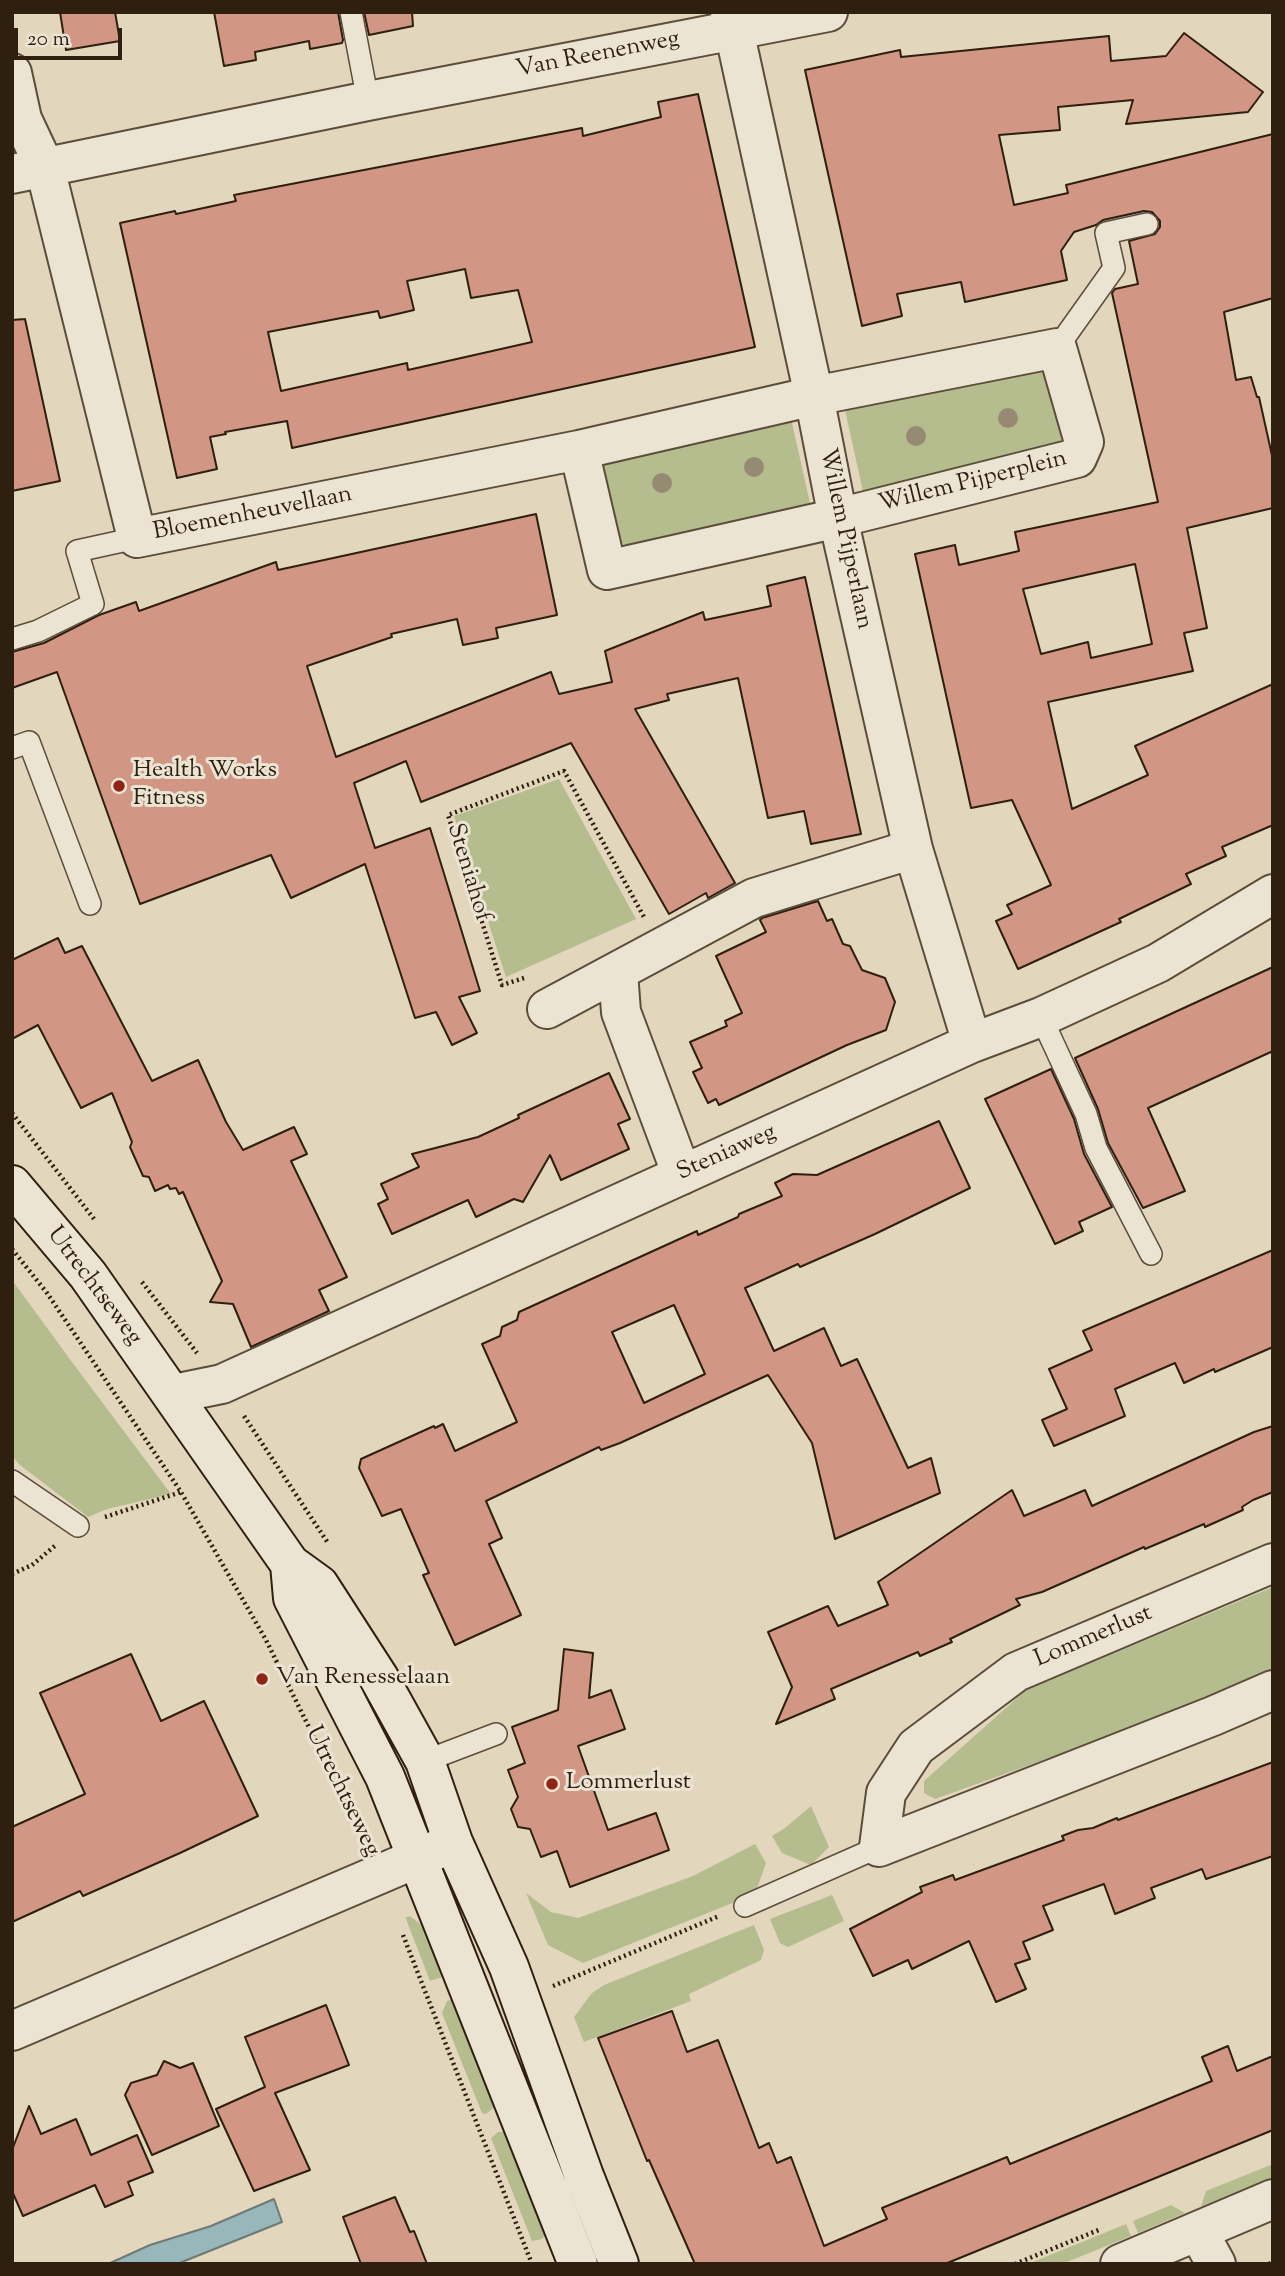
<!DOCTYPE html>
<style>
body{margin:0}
#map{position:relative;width:1285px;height:2276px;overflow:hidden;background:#e2d6bc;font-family:"Sorts Mill Goudy",serif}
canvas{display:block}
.frame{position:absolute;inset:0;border:14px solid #2e1f0f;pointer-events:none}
.scale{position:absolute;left:14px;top:28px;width:108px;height:32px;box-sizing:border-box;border:4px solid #2e1f0f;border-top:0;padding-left:9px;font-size:21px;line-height:24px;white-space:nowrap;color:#2e1f0f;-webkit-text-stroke:5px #ece4d3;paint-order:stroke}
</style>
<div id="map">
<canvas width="1285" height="2276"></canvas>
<div class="frame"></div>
<div class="scale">20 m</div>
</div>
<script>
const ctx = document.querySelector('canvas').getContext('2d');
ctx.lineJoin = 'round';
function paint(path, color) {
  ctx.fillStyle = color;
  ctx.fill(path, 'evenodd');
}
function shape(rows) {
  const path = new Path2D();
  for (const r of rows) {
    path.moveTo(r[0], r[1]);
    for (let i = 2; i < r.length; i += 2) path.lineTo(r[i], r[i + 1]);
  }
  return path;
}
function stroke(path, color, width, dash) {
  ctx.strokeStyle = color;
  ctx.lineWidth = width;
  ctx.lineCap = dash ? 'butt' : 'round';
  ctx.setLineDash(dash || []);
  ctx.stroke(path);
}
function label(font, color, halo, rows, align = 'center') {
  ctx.font = font + ' "Sorts Mill Goudy",serif';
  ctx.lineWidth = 6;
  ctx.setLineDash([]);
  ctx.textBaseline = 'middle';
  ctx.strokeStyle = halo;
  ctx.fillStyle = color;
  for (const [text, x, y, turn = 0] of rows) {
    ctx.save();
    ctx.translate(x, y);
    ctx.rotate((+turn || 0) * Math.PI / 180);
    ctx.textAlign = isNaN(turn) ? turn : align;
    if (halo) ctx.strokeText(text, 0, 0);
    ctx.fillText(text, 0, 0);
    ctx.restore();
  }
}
paint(shape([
 [1036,367,1049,372,1066,439,1055,451,864,496,845,410,877,401],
 [790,414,810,503,632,548,616,540,599,484,607,454],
 [559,779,636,919,506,977,454,816],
 [12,1280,72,1362,171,1494,107,1509,88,1517,20,1465,12,1456],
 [1273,1587,1273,1674,1205,1702,935,1799,924,1793,924,1781,1026,1690],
 [811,1806,829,1847,811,1865,782,1853,772,1836,785,1828],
 [755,1844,766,1863,755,1894,583,1963,548,1945,526,1893,551,1912,578,1918,693,1876],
 [832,1895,844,1921,788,1947,780,1943,770,1919],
 [410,1916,433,1934,452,1974,430,1981,406,1919,406,1917],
 [754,1925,764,1950,761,1960,689,1994,691,2001,584,2042,574,2017,592,1993,604,1985],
 [459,1997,496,2106,486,2114,482,2113,442,2013,447,2001],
 [498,2132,507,2132,546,2233,542,2239,532,2241,491,2138],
 [1273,2164,1273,2178,1201,2207,1206,2191],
 [1171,2205,1185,2213,1138,2233,1133,2221],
 [1126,2224,1131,2236,1062,2264,1028,2264]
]), '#b5bd8f');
const water = shape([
 [274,2199,282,2222,177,2264,108,2264,150,2245,211,2226,274,2199]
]);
paint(water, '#98b7ba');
stroke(water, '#6e7a76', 2);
const building = shape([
 [60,12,115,12,120,41,66,50,60,12],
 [214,12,338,12,343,40,342,43,310,49,309,41,255,52,256,60,224,66,214,12],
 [364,12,412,12,413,26,369,35,364,12],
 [1184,33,1263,92,1248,112,1126,124,1133,100,1058,107,1060,130,999,135,1014,205,1068,193,1066,185,1273,134,1273,298,1224,312,1236,380,1251,377,1257,397,1259,397,1273,460,1273,508,1187,528,1207,628,1184,633,1193,671,1048,702,1072,809,1148,775,1135,746,1273,684,1273,825,1222,847,1226,856,1186,874,1191,884,1119,919,1121,922,1018,969,996,921,1012,914,1007,905,1051,885,1012,800,971,808,915,554,955,545,959,565,1019,551,1015,532,1158,502,1112,293,1115,289,1138,284,1129,241,1155,234,1160,227,1160,221,1152,212,1144,211,1103,220,1096,225,1074,232,1061,251,1067,280,965,302,961,282,897,294,902,316,862,326,805,70,900,50,901,57,1109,36,1111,61,1166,56,1184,33],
 [1135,564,1152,644,1091,658,1088,642,1041,654,1023,589,1135,564],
 [698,94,755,347,292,448,287,421,225,432,226,434,210,437,217,469,177,478,120,223,175,211,176,214,236,201,234,195,582,128,583,136,661,117,658,102,698,94],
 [465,269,471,298,518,290,532,342,408,370,407,363,281,391,268,332,378,311,380,318,414,310,407,281,465,269],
 [25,319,60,481,12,491,12,320,25,319],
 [536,514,557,615,496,628,498,638,463,645,457,619,391,634,392,637,307,666,336,757,551,672,559,694,612,682,605,651,703,612,705,620,771,606,767,586,805,577,861,834,811,844,804,811,768,818,738,678,667,694,669,700,635,709,735,883,708,898,706,893,669,914,571,743,421,802,406,761,354,783,375,848,430,828,480,991,459,997,477,1033,452,1045,436,1012,415,1018,365,864,291,898,271,855,140,904,57,672,12,688,12,652,44,643,99,615,136,602,139,611,276,562,278,570,536,514],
 [818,901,827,921,832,919,843,944,850,946,862,970,885,978,895,1002,886,1030,847,1045,719,1105,716,1099,708,1103,693,1072,702,1068,690,1042,727,1026,725,1021,742,1013,716,956,766,932,760,920,762,918,818,901],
 [58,938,65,953,82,946,152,1081,198,1060,226,1122,243,1150,294,1127,307,1154,291,1161,347,1277,319,1290,329,1311,251,1347,233,1304,210,1302,222,1281,183,1192,179,1194,176,1188,170,1189,168,1185,155,1191,149,1177,143,1176,130,1147,132,1142,112,1093,81,1108,38,1025,12,1039,12,960,58,938],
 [1273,967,1273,1051,1148,1108,1185,1191,1143,1208,1108,1143,1098,1109,1075,1058,1273,967],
 [1051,1069,1074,1119,1084,1154,1112,1207,1079,1222,1083,1231,1055,1244,985,1099,1051,1069],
 [609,1073,630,1119,618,1124,629,1149,561,1180,550,1155,523,1202,514,1199,476,1217,468,1200,392,1234,378,1204,388,1199,381,1184,419,1167,412,1154,478,1137,519,1118,518,1115,609,1073],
 [939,1121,970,1188,875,1234,800,1267,798,1264,745,1288,774,1351,824,1328,841,1366,857,1359,908,1468,931,1458,940,1493,835,1539,812,1443,768,1375,620,1443,601,1450,599,1447,486,1501,502,1538,489,1544,521,1615,455,1645,423,1575,429,1573,401,1509,382,1516,359,1468,361,1459,434,1426,435,1428,443,1424,455,1451,517,1422,482,1344,500,1336,502,1327,517,1320,519,1312,697,1231,698,1235,738,1217,739,1214,782,1196,775,1183,793,1174,817,1175,939,1121],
 [674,1305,705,1374,644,1403,612,1332,674,1305],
 [1273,1250,1273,1347,1215,1372,1214,1369,1184,1383,1175,1363,1115,1389,1125,1416,1054,1446,1042,1420,1067,1409,1049,1369,1092,1350,1083,1331,1273,1250],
 [1273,1426,1273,1492,1253,1500,1242,1507,1243,1510,1205,1527,1204,1524,1145,1549,1144,1547,1042,1592,1016,1599,1020,1605,950,1639,952,1642,920,1656,918,1652,831,1689,835,1699,776,1724,792,1687,768,1632,828,1606,838,1626,888,1605,878,1582,1012,1490,1024,1516,1085,1490,1092,1506,1254,1432,1273,1426],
 [564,1649,593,1653,589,1698,611,1690,625,1729,578,1746,608,1830,656,1813,669,1850,570,1887,557,1851,541,1857,530,1829,518,1827,511,1809,518,1797,508,1770,525,1763,512,1727,558,1710,564,1649],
 [131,1654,161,1721,204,1701,258,1816,180,1853,83,1896,80,1891,12,1922,12,1827,85,1794,40,1693,131,1654],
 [1273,1762,1273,1856,1206,1879,1202,1869,1151,1888,1155,1898,1115,1914,1104,1884,1043,1906,1053,1930,1023,1942,1030,1959,1015,1964,1026,1989,996,2002,969,1941,912,1969,908,1960,873,1976,850,1929,922,1892,920,1887,953,1875,955,1880,1064,1840,1062,1836,1078,1830,1093,1828,1117,1818,1118,1820,1273,1762],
 [326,2005,349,2065,275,2093,310,2170,254,2191,216,2109,265,2087,245,2037,326,2005],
 [672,2011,687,2052,718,2040,759,2148,769,2143,777,2163,791,2157,824,2246,887,2219,882,2208,1007,2157,1010,2164,1212,2081,1202,2057,1228,2046,1237,2071,1273,2056,1273,2130,945,2264,695,2264,649,2160,647,2161,598,2038,672,2011],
 [164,2061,180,2068,193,2063,219,2126,152,2155,125,2095,131,2083,157,2075,164,2061],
 [29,2106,41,2134,76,2119,91,2155,137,2135,153,2172,128,2182,133,2195,105,2207,95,2185,23,2216,12,2191,12,2150,29,2106],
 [395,2197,410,2232,414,2231,427,2264,361,2264,343,2217,395,2197]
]);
paint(building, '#d19684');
stroke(building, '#2e1f0f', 2);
const lane = shape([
 [351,12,368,101],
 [1057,348,1114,268,1106,233,1147,224],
 [12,639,38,631,93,604,77,551,141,537],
 [12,748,29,742,90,904],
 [1041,1017,1086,1114,1096,1148,1151,1254],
 [12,1481,78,1526],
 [425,1761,496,1734],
 [745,1906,879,1847]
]);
const street = shape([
 [730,12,814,396,838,518,913,849,972,1043],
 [12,73,22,119,45,168,137,538,579,450,814,396,1057,348,1084,442,1077,458,838,518,607,570,579,450],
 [12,174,368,101,828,12],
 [618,972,621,1012,682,1175],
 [547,1009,754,898,913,849],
 [173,1394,222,1384,972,1043,1041,1017,1158,963,1273,894],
 [1273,1563,1016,1672,916,1747,886,1793,879,1847,1213,1716,1273,1690],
 [12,2031,448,1845],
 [1198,2231,1216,2264],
 [1120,2264,1273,2199]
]);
const secondary = shape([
 [12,1185,88,1275,290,1564,319,1585,379,1678,425,1761,453,1842,509,1967,584,2176,619,2264],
 [290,1564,293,1598,385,1777,578,2264]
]);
stroke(lane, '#5b4d3a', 24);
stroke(street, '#5b4d3a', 42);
stroke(secondary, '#2e1f0f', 42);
stroke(shape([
 [524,978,502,985,448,815,564,771,644,917],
 [12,1113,94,1219],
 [12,1249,47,1293,181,1492,266,1640,364,1839],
 [142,1282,197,1353],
 [244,1416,328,1543],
 [105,1517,181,1492],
 [12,1574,32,1565,56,1545],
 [403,1935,532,2264],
 [553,1986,719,1916],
 [1015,2264,1101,2229],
 [1269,2264,1273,2262]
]), '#2e1f0f', 4.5, [2, 3.5]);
stroke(lane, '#ece4d3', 21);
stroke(street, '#ece4d3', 38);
stroke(secondary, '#ece4d3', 38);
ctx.fillStyle = '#958b72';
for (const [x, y] of [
 [1008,418],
 [916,436],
 [754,467],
 [662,483]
]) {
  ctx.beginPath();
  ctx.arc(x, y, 10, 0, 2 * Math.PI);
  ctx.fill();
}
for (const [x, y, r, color] of [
 [119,786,7,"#8f2418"],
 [262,1679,7,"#8f2418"],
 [552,1784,7,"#8f2418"]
]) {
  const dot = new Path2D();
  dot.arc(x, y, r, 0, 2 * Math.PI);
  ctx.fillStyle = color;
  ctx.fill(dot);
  stroke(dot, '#ece4d3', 2.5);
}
label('24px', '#2e1f0f', '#ece4d3', [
 ["Van Reenenweg",598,56,-11],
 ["Willem Pijperplein",973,483,-14],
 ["Bloemenheuvellaan",253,515,-11],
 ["Willem Pijperlaan",844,539,78],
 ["Steniahof",467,873,73],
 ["Steniaweg",727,1154,-24],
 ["Utrechtseweg",93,1287,53],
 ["Lommerlust",1094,1638,-23],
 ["Utrechtseweg",341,1792,64]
]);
label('24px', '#2e1f0f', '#ece4d3', [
 ["Health Works",133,772],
 ["Fitness",133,800],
 ["Van Renesselaan",276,1679],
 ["Lommerlust",566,1784]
], 'left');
</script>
